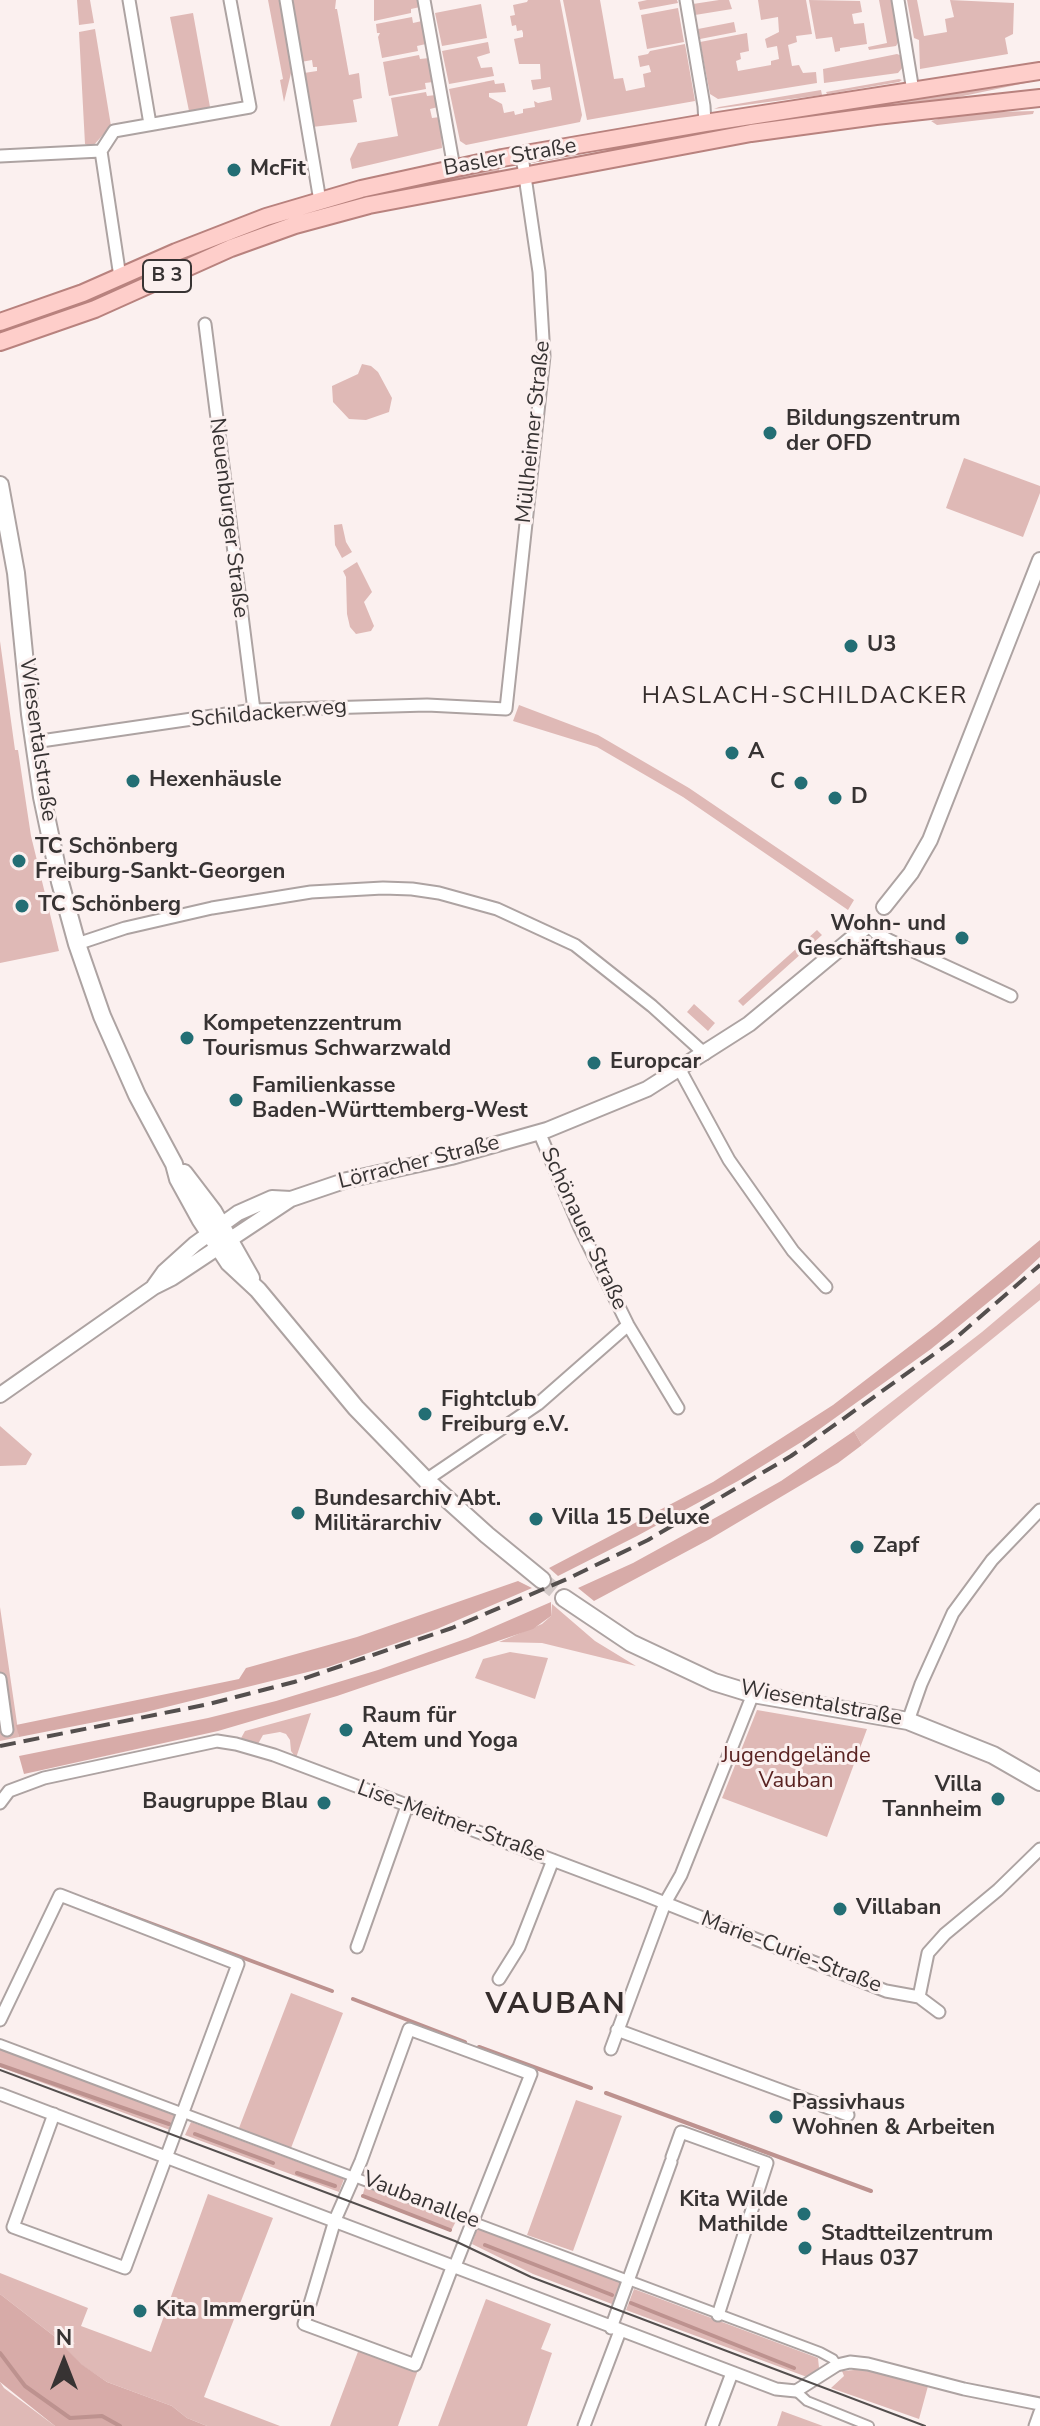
<!DOCTYPE html>
<meta charset="utf-8">
<style>
body{margin:0}
#map{position:relative;width:1040px;height:2426px;overflow:hidden;background:#fbf0ef;font-family:"Nunito Sans",sans-serif}
canvas{display:block}
.north{position:absolute;left:24px;top:2322px;width:80px;height:80px;-webkit-text-stroke:6px #fbf0ef;paint-order:stroke;rotate:0deg;font-size:22px;font-weight:700;line-height:32px;text-align:center;color:#373333}
.north::after{content:'';display:block;margin:auto;width:28px;height:36px;background:#373333;clip-path:polygon(50% 0,100% 100%,50% 72%,0 100%)}
</style>
<div id="map">
<canvas width="1040" height="2426"></canvas>
<div class="north">N</div>
</div>
<script>
const ctx = document.querySelector('canvas').getContext('2d');
ctx.lineJoin = 'round';
function paint(path, color) {
  ctx.fillStyle = color;
  ctx.fill(path, 'evenodd');
}
function shape(rows) {
  const path = new Path2D();
  for (const r of rows) {
    path.moveTo(r[0], r[1]);
    for (let i = 2; i < r.length; i += 2) path.lineTo(r[i], r[i + 1]);
  }
  return path;
}
function stroke(path, color, width, dash) {
  ctx.strokeStyle = color;
  ctx.lineWidth = width;
  ctx.lineCap = dash ? 'butt' : 'round';
  ctx.setLineDash(dash || []);
  ctx.stroke(path);
}
function label(font, color, halo, rows, align = 'center') {
  ctx.font = font + ' "Nunito Sans",sans-serif';
  ctx.lineWidth = 6;
  ctx.setLineDash([]);
  ctx.textBaseline = 'middle';
  ctx.strokeStyle = halo;
  ctx.fillStyle = color;
  for (const [text, x, y, turn = 0] of rows) {
    ctx.save();
    ctx.translate(x, y);
    ctx.rotate((+turn || 0) * Math.PI / 180);
    ctx.textAlign = isNaN(turn) ? turn : align;
    if (halo) ctx.strokeText(text, 0, 0);
    ctx.fillText(text, 0, 0);
    ctx.restore();
  }
}
paint(shape([
 [77,0,90,0,94,23,79,25],
 [268,0,280,0,290,54,291,73,284,102,280,80,283,79],
 [291,0,336,0,335,9,337,9,349,75,359,73,361,91,362,98,353,100,357,122,312,127,304,73,317,71,317,67,313,67,312,60,301,62],
 [374,0,419,0,420,7,411,9,411,13,374,21],
 [528,0,560,0,582,115,580,122,466,145,460,141,449,89,494,80,495,84,504,83,506,92,489,93,489,97,502,104,504,113,514,111,515,115,523,113,523,109,535,107,534,101,538,103,552,100,550,87,533,90,531,80,541,79,540,64,519,64,514,39,523,37,523,33,522,30,517,31,516,25,512,26,510,16,515,15,513,5,527,2],
 [563,0,600,0,614,79,623,78,626,91,645,87,643,74,651,72,649,65,640,67,638,56,648,54,650,51,685,44,695,101,587,120],
 [647,0,677,0,678,3,640,10,638,2],
 [719,0,729,0,732,9,695,15,693,4],
 [758,0,806,0,812,34,796,36,797,42,788,45,792,66,799,65,803,73,816,72,817,83,718,99,710,94,700,42,747,33,749,51,740,53,741,59,736,61,738,71,771,65,771,61,779,59,777,46,767,48,765,39,779,32,778,17,761,20],
 [809,0,860,1,862,12,852,14,854,24,864,23,867,44,840,48,840,51,835,52,832,37,816,39],
 [879,0,892,0,899,41,896,46,869,50,868,47,887,43],
 [907,0,917,0,924,36,947,32,945,19,954,17,950,0,1014,3,1013,34,1005,38,1008,54,920,69,919,40,914,38],
 [481,4,487,38,442,46,435,13],
 [678,8,684,42,647,49,641,15],
 [193,13,210,107,189,111,170,17],
 [412,17,413,23,422,21,426,44,417,46,418,51,382,58,378,37,380,33,377,33,376,24],
 [734,22,736,32,700,39,698,29],
 [95,29,111,126,92,147,85,144,79,32],
 [488,42,490,53,477,57,481,68,492,67,494,76,449,84,442,51],
 [897,54,902,56,903,67,898,73,824,83,823,69],
 [419,55,420,59,429,58,433,82,425,83,426,89,389,96,383,62],
 [1040,77,1040,80,939,101,539,165,662,137],
 [899,79,902,80,899,82,827,94,826,92],
 [821,90,822,95,714,109,719,107],
 [426,92,427,96,436,95,438,107,430,109,432,118,440,117,442,148,352,169,350,159,358,143,398,136,391,98],
 [968,111,997,112,1034,111,1033,114,937,125,931,121],
 [498,165,500,174,426,186,0,335,0,332,70,309,112,291,181,257,262,225,334,203],
 [362,364,371,366,378,372,392,398,389,412,366,420,349,419,333,402,332,386,358,374],
 [964,458,1040,486,1040,493,1023,537,946,508],
 [342,524,346,542,352,552,342,558,335,545,334,525],
 [357,562,372,592,364,602,374,626,371,631,356,634,350,627,347,614,346,577,343,571],
 [0,641,15,750,18,750,31,836,59,951,0,963],
 [519,705,598,735,689,788,854,900,848,910,683,797,597,747,513,721],
 [817,930,822,935,743,1006,738,1001],
 [694,1004,715,1023,708,1031,687,1012],
 [1040,1283,1040,1300,862,1445,854,1431,982,1332],
 [0,1426,32,1454,26,1465,0,1466],
 [552,1604,595,1641,636,1666,542,1643,499,1642,542,1624,551,1616],
 [0,1607,19,1737,0,1741],
 [510,1652,548,1658,535,1699,475,1678,483,1659],
 [757,1710,867,1729,827,1837,722,1798],
 [311,1713,296,1758,291,1751,290,1740,286,1734,280,1732,263,1735,258,1744,240,1740,245,1731],
 [291,1993,343,2013,291,2148,239,2128],
 [0,2049,176,2116,170,2130,0,2067],
 [576,2100,622,2116,573,2251,527,2235],
 [191,2122,344,2179,339,2192,185,2135],
 [365,2187,456,2221,451,2231,362,2197],
 [208,2194,273,2218,204,2397,280,2426,207,2426,187,2418,172,2406,107,2382,80,2364,54,2336,0,2294,0,2273,88,2308,81,2326,151,2352],
 [477,2229,539,2248,621,2281,612,2304,533,2274,472,2244],
 [634,2289,818,2358,819,2368,807,2377,626,2310],
 [486,2299,551,2324,541,2349,552,2353,527,2426,438,2426],
 [359,2349,418,2370,398,2426,330,2426],
 [854,2370,867,2370,928,2386,919,2419,831,2388,844,2376,842,2371],
 [0,2382,4,2388,55,2426,0,2426],
 [782,2411,823,2426,777,2426]
]), '#dfb9b6');
paint(shape([
 [1040,1240,1040,1257,1013,1282,931,1349,803,1441,738,1481,637,1536,558,1576,549,1568,713,1482,833,1405,936,1326],
 [854,1431,862,1445,838,1463,710,1539,594,1601,578,1588,633,1563,724,1513,781,1481],
 [518,1581,532,1588,437,1629,328,1667,146,1712,19,1737,16,1725,239,1679,246,1668,357,1637],
 [551,1602,551,1616,533,1629,337,1696,218,1731,24,1774,19,1756,208,1718,276,1701,378,1670,468,1638],
 [0,2294,54,2336,81,2364,107,2382,172,2406,187,2418,207,2426,55,2426,0,2382]
]), '#d7aba8');
stroke(shape([
 [91,1901,332,1991],
 [353,1999,465,2042],
 [479,2047,591,2088],
 [0,2065,169,2124],
 [606,2093,871,2191],
 [195,2134,273,2163],
 [297,2173,335,2186],
 [363,2196,450,2230],
 [485,2245,612,2295],
 [631,2303,794,2368],
 [0,2353,25,2386,70,2418,102,2416,120,2426]
]), '#bd928f', 4);
stroke(shape([
 [542,1580,564,1598]
]), '#d4cac9', 16, [16, 8]);
const pedestrian = shape([
 [0,2044,820,2352,833,2359,837,2365],
 [796,2391,807,2401,869,2426]
]);
const minor = shape([
 [129,0,150,124],
 [286,0,320,201],
 [424,0,454,168],
 [686,0,704,106,705,123],
 [898,0,913,91],
 [101,151,114,131,250,107,230,0],
 [0,156,101,151,120,277],
 [205,324,254,710],
 [34,742,254,710,427,705,506,709,544,356,539,272,522,156],
 [868,925,876,933,891,941,1011,996],
 [77,944,125,928,212,908,311,892,383,888,412,889,439,893,497,909,575,945,652,1006,705,1054],
 [680,1070,729,1160,793,1251,826,1287],
 [539,1132,580,1228,628,1325,678,1408],
 [426,1480,538,1404,628,1325],
 [0,1679,7,1730],
 [908,1721,921,1684,953,1613,992,1560,1040,1510],
 [0,1803,9,1791,44,1778,217,1741,236,1744,274,1755,640,1893,886,1991,919,1997,939,2012],
 [357,1947,407,1806],
 [499,1979,519,1947,553,1860],
 [919,1997,928,1953,945,1934,998,1890,1040,1849],
 [0,2020,60,1895,238,1964,125,2268,13,2227,54,2114],
 [617,2030,848,2115],
 [611,2049,665,1903,681,1875,753,1694],
 [0,2094,776,2389,796,2391,837,2365,850,2362,868,2364,964,2389,1040,2404],
 [672,2157,681,2132,767,2163,718,2315],
 [453,2265,415,2365,304,2324,335,2220,361,2161,409,2029,531,2074,455,2266],
 [611,2328,671,2162],
 [584,2426,620,2331],
 [712,2426,732,2373],
 [1035,2426,1040,2412]
]);
const tertiary = shape([
 [884,907,911,873,930,840,1040,560],
 [154,1286,164,1272,195,1244,238,1213,272,1198,291,1199],
 [0,1395,154,1287,172,1278,291,1199,347,1180,451,1157,547,1130,647,1089,749,1024,868,925]
]);
const secondary = shape([
 [0,485,16,573,30,714,42,797,60,882,77,944,102,1016,137,1095,174,1164,178,1179,200,1219,229,1263,258,1290,356,1408,426,1480,487,1535,542,1580],
 [184,1173,213,1211,251,1278],
 [564,1598,631,1643,714,1682,753,1694,908,1721,993,1755,1040,1782]
]);
const primary = shape([
 [0,322,83,293,176,252,266,217,361,189,502,158,705,123,1040,71],
 [0,342,95,309,231,248,295,225,369,205,751,133,876,116,1040,98]
]);
stroke(pedestrian, '#ada3a2', 12);
stroke(minor, '#ada3a2', 15);
stroke(tertiary, '#ada3a2', 18);
stroke(secondary, '#ada3a2', 20);
stroke(primary, '#b8827e', 20);
stroke(pedestrian, '#fff', 8);
stroke(minor, '#fff', 11);
stroke(tertiary, '#fff', 14);
stroke(secondary, '#fff', 16);
stroke(primary, '#fececa', 16);
stroke(shape([
 [0,2070,455,2241,531,2277,925,2426]
]), '#544f4e', 2);
stroke(shape([
 [0,1746,209,1704,294,1682,452,1628,567,1579,648,1540,791,1456,951,1342,1040,1265]
]), '#544f4e', 4, [16, 8]);
for (const [x, y, r, color] of [
 [234,170,8,"#236e74"],
 [770,433,8,"#236e74"],
 [851,646,8,"#236e74"],
 [732,753,8,"#236e74"],
 [133,781,8,"#236e74"],
 [801,783,8,"#236e74"],
 [835,798,8,"#236e74"],
 [19,861,8,"#236e74"],
 [22,906,8,"#236e74"],
 [962,938,8,"#236e74"],
 [187,1038,8,"#236e74"],
 [594,1063,8,"#236e74"],
 [236,1100,8,"#236e74"],
 [425,1414,8,"#236e74"],
 [298,1513,8,"#236e74"],
 [536,1519,8,"#236e74"],
 [857,1547,8,"#236e74"],
 [346,1730,8,"#236e74"],
 [998,1799,8,"#236e74"],
 [324,1803,8,"#236e74"],
 [840,1909,8,"#236e74"],
 [776,2117,8,"#236e74"],
 [804,2214,8,"#236e74"],
 [805,2248,8,"#236e74"],
 [140,2311,8,"#236e74"]
]) {
  const dot = new Path2D();
  dot.arc(x, y, r, 0, 2 * Math.PI);
  ctx.fillStyle = color;
  ctx.fill(dot);
  stroke(dot, '#fbf0ef', 3);
}
for (const [x, y, w] of [
 [167,276,48]
]) {
  const box = new Path2D();
  box.roundRect(x - w / 2, y - 16, w, 32, 6);
  ctx.fillStyle = '#fbf0ef';
  ctx.fill(box);
  stroke(box, '#373333', 2);
}
label('bold 20px', '#373333', null, [
 ["B 3",167,276]
]);
label('22px', '#373333', '#fbf0ef', [
 ["Basler Straße",510,158,-10],
 ["Müllheimer Straße",534,432,-84],
 ["Neuenburger Straße",228,518,83],
 ["Schildackerweg",269,714,-5],
 ["Wiesentalstraße",37,740,82],
 ["Lörracher Straße",419,1163,-14],
 ["Schönauer Straße",583,1229,65],
 ["Wiesentalstraße",821,1704,11],
 ["Lise-Meitner-Straße",451,1822,20],
 ["Marie-Curie-Straße",791,1953,21],
 ["Vaubanallee",421,2201,21]
]);
label('bold 22px', '#373333', '#fbf0ef', [
 ["McFit",250,170],
 ["Bildungszentrum",786,420],
 ["der OFD",786,445],
 ["U3",867,646],
 ["A",748,753],
 ["Hexenhäusle",149,781],
 ["C",785,783,"right"],
 ["D",851,798],
 ["TC Schönberg",35,848],
 ["Freiburg-Sankt-Georgen",35,873],
 ["TC Schönberg",38,906],
 ["Wohn- und",946,925,"right"],
 ["Geschäftshaus",946,950,"right"],
 ["Kompetenzzentrum",203,1025],
 ["Tourismus Schwarzwald",203,1050],
 ["Europcar",610,1063],
 ["Familienkasse",252,1087],
 ["Baden-Württemberg-West",252,1112],
 ["Fightclub",441,1401],
 ["Freiburg e.V.",441,1426],
 ["Bundesarchiv Abt.",314,1500],
 ["Militärarchiv",314,1525],
 ["Villa 15 Deluxe",552,1519],
 ["Zapf",873,1547],
 ["Raum für",362,1717],
 ["Atem und Yoga",362,1742],
 ["Villa",982,1786,"right"],
 ["Tannheim",982,1811,"right"],
 ["Baugruppe Blau",308,1803,"right"],
 ["Villaban",856,1909],
 ["Passivhaus",792,2104],
 ["Wohnen & Arbeiten",792,2129],
 ["Kita Wilde",788,2201,"right"],
 ["Mathilde",788,2226,"right"],
 ["Stadtteilzentrum",821,2235],
 ["Haus 037",821,2260],
 ["Kita Immergrün",156,2311]
], 'left');
label('22px', '#5a2322', '#fbf0ef', [
 ["Jugendgelände",796,1757],
 ["Vauban",796,1782]
]);
ctx.letterSpacing = '2px';
label('24px', '#352d2c', '#fbf0ef', [
 ["HASLACH-SCHILDACKER",805,697]
]);
ctx.letterSpacing = '0px';
ctx.letterSpacing = '2px';
label('bold 30px', '#352d2c', '#fbf0ef', [
 ["VAUBAN",556,2006]
]);
ctx.letterSpacing = '0px';
</script>
